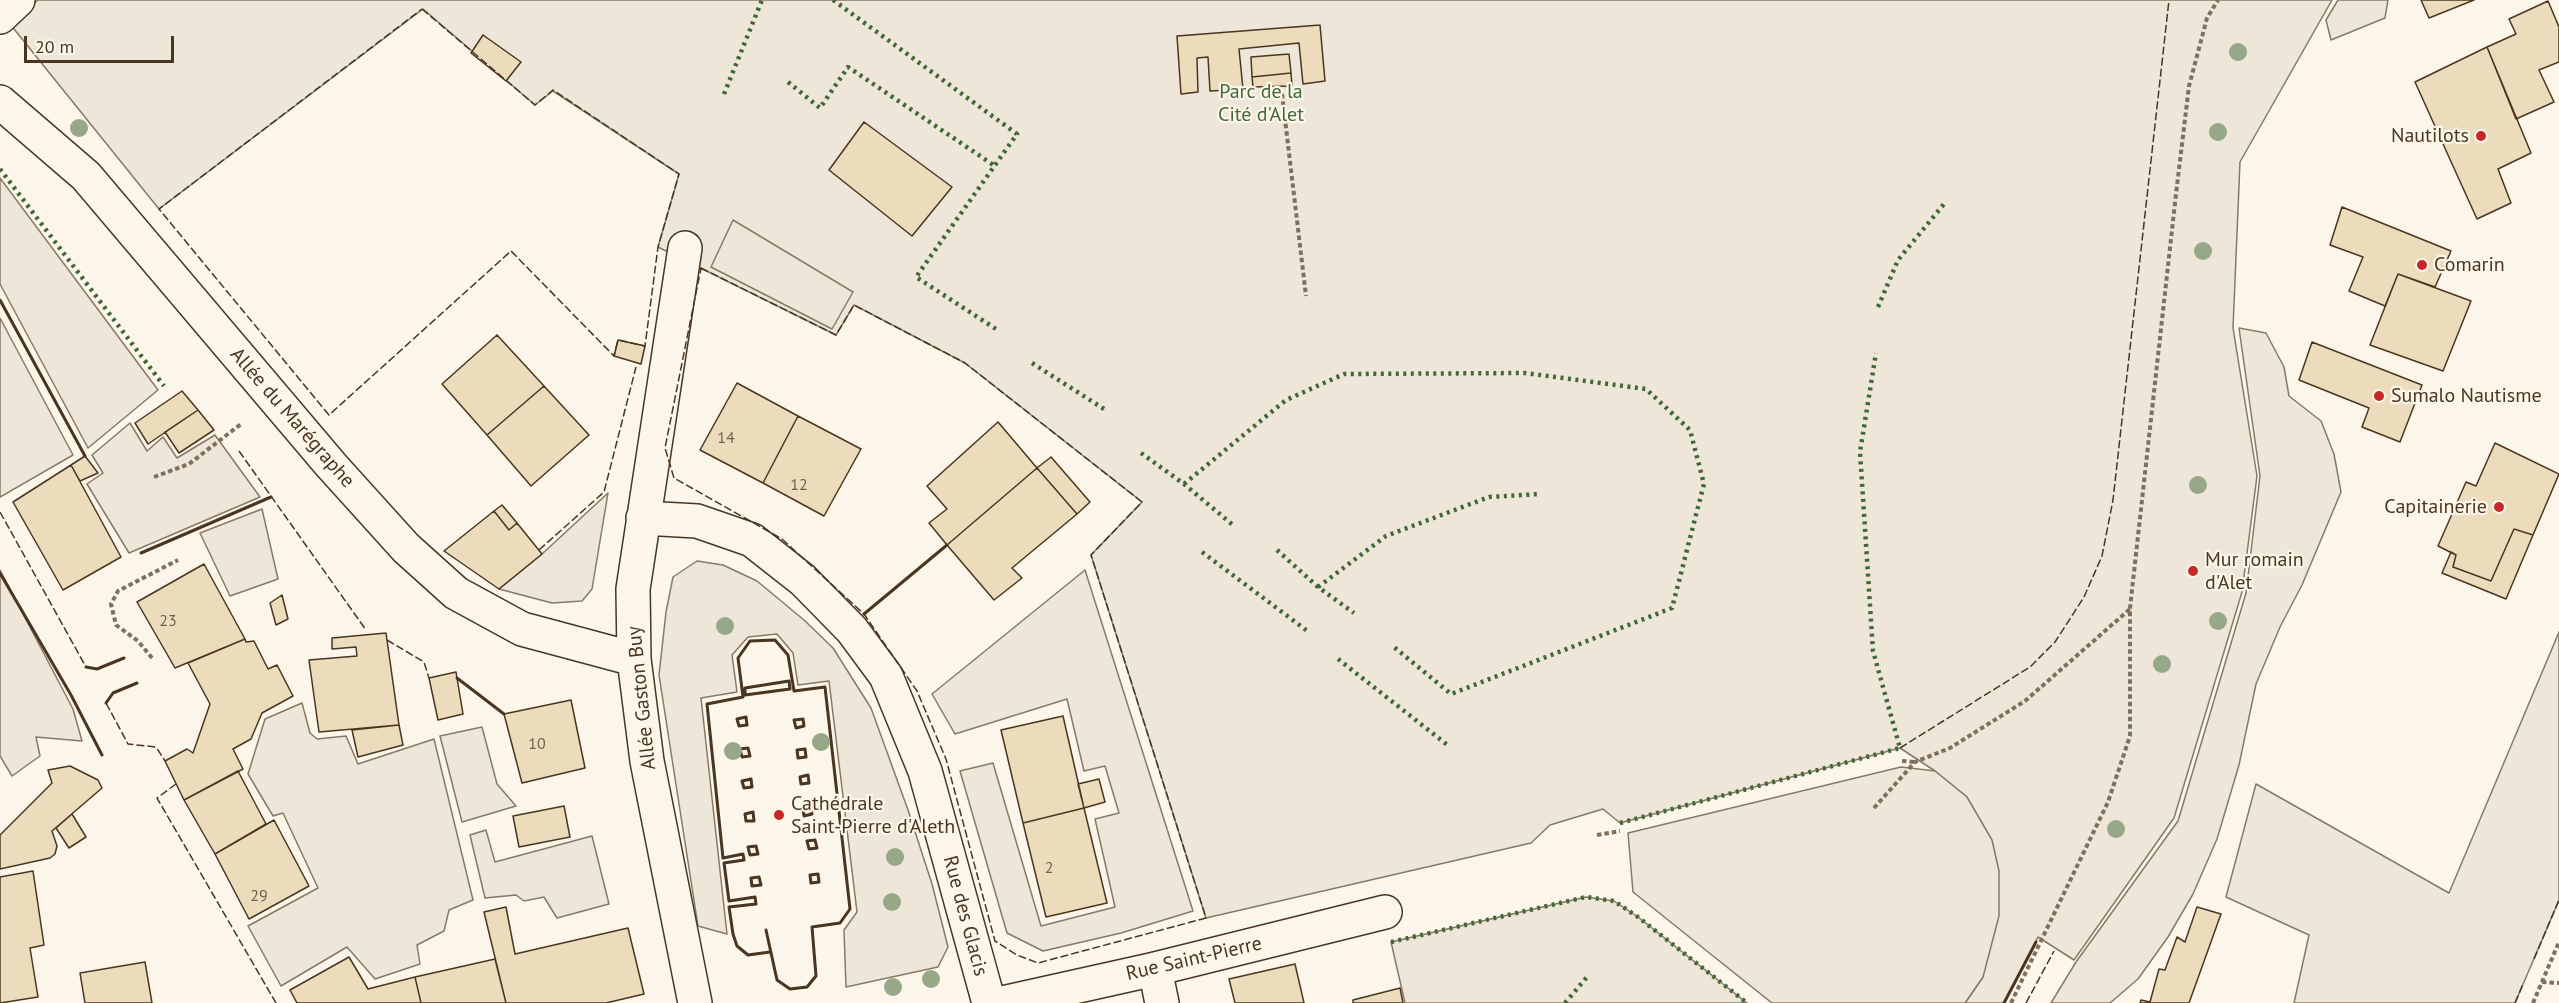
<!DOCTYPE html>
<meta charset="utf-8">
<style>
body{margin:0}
#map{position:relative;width:2559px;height:1003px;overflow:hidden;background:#fbf6e9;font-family:"PT Sans",sans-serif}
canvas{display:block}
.scale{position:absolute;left:24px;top:36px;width:150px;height:27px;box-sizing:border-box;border:3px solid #4a3520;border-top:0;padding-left:8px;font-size:18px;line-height:21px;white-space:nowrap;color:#4a3520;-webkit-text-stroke:4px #fbf6e9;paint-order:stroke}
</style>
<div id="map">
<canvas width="2559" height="1003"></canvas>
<div class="scale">20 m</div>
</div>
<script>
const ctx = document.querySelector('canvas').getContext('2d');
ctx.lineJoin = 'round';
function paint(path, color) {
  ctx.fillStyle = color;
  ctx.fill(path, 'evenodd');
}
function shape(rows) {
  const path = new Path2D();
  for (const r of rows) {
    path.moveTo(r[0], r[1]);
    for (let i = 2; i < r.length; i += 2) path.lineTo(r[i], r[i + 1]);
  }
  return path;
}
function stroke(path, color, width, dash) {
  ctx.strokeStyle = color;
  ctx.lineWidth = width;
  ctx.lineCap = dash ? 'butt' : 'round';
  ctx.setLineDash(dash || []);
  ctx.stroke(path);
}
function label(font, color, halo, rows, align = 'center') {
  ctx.font = font + ' "PT Sans",sans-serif';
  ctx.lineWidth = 4.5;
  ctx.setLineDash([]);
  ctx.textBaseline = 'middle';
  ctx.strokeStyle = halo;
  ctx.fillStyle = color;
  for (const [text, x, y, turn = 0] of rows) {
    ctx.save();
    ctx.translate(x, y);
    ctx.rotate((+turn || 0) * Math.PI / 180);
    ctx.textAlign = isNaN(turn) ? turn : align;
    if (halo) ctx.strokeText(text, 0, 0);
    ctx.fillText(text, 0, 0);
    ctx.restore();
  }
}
const green = shape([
 [38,0,2332,0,2240,162,2233,328,2257,476,2242,592,2174,818,2074,960,2038,937,2004,1003,1965,1003,1983,977,1967,797,1935,771,1900,748,1620,823,1603,809,1550,825,1531,843,1206,918,1091,555,1142,502,965,363,854,305,836,335,658,247,679,174,553,91,535,105,423,9,159,209,10,24,38,0],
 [2338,0,2388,0,2385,18,2331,40,2326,20,2338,0],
 [0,178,158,390,88,448,0,284,0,178],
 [0,318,73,455,0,497,0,318],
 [2239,328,2266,333,2284,367,2289,396,2321,421,2334,454,2341,492,2302,585,2280,627,2256,684,2239,765,2217,839,2193,894,2168,937,2138,979,2110,1003,2051,1003,2076,962,2178,821,2246,593,2260,476,2239,328],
 [130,423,147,451,163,437,177,458,215,435,260,497,129,553,87,484,103,473,92,455,130,423],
 [608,493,592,589,582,601,552,603,499,589,542,554,608,493],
 [262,509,278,579,230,596,200,533,262,509],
 [697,561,723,565,757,581,804,620,833,648,871,708,908,810,932,884,948,947,938,967,846,987,844,930,857,912,829,681,798,685,793,653,777,634,748,637,732,655,737,692,701,698,727,934,698,926,659,675,666,612,673,577,697,561],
 [0,570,73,709,82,741,36,737,40,756,12,776,0,756,0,570],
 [1085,570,1193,911,1121,933,1043,951,1007,933,960,771,993,763,1041,926,1115,907,1095,819,1119,813,1105,766,1084,771,1067,699,955,734,932,694,1085,570],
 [302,703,310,733,317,739,346,736,358,764,434,739,473,900,449,910,444,931,417,945,420,964,375,979,347,947,281,986,248,926,318,888,283,813,273,816,248,774,265,719,302,703],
 [482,727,497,784,516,806,462,822,440,736,482,727],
 [486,830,495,862,592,836,609,904,557,918,544,897,524,901,516,895,485,898,470,835,486,830],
 [1586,897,1614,901,1638,917,1747,1003,1405,1003,1391,942,1586,897]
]);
paint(green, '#ede6d9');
stroke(green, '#887966', 1.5);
const parking = shape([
 [733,220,853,292,832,329,711,267,733,220],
 [2559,632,2559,900,2515,1003,2294,1003,2309,935,2226,897,2256,784,2449,893,2559,632],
 [1901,767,1935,771,1967,797,1992,840,1999,871,1999,916,1983,977,1965,1003,1772,1003,1633,892,1628,833,1901,767]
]);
paint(parking, '#ede7d9');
stroke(parking, '#887966', 1.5);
const building = shape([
 [2421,0,2474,0,2429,18,2421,0],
 [2548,1,2559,27,2559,62,2539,70,2554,102,2516,119,2487,47,2516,34,2509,19,2548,1],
 [1320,25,1325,81,1303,84,1299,43,1239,49,1243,89,1210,91,1208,57,1197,58,1198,92,1181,94,1177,36,1320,25],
 [483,35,521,62,506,81,471,53,483,35],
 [2487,47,2531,153,2498,169,2511,203,2477,219,2415,82,2487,47],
 [1289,54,1291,73,1252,77,1251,57,1289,54],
 [1291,73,1292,86,1253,87,1252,77,1291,73],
 [864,122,952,187,912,236,829,170,864,122],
 [2342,207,2451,251,2435,287,2398,274,2385,306,2349,291,2363,257,2330,245,2342,207],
 [2398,274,2471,301,2443,371,2370,345,2398,274],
 [497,335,544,386,487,435,442,384,497,335],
 [618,340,645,346,641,364,614,356,618,340],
 [2312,342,2422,385,2400,442,2362,427,2369,408,2299,380,2312,342],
 [737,383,798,416,763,483,700,450,737,383],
 [544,386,589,435,531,486,487,435,544,386],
 [182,391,198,410,148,444,135,423,182,391],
 [198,410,214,430,179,453,165,432,198,410],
 [798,416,861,449,824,516,763,483,798,416],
 [998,422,1037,468,947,545,929,523,947,509,927,486,998,422],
 [2495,443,2559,474,2533,535,2514,529,2491,581,2453,567,2456,555,2438,546,2466,482,2476,486,2495,443],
 [85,456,98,473,80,481,71,465,85,456],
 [1051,457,1090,502,1077,514,1037,468,1051,457],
 [71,465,121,557,63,590,13,502,71,465],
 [1037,468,1077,514,1012,568,1022,578,994,600,947,545,1037,468],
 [502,505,517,523,509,530,494,511,502,505],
 [494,511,509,530,517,523,542,554,499,589,444,551,494,511],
 [2514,529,2533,535,2506,599,2442,573,2451,552,2456,555,2453,567,2491,581,2514,529],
 [204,564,245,639,175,668,137,602,204,564],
 [282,595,288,619,276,625,270,603,282,595],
 [386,633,399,725,319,732,309,660,357,656,356,647,332,649,332,638,386,633],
 [245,639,246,642,254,641,268,669,277,665,293,696,262,713,251,739,233,749,243,769,184,800,165,761,187,749,193,753,210,704,188,663,245,639],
 [456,672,463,714,438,720,429,678,456,672],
 [571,700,585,768,522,783,504,714,571,700],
 [1063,716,1084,808,1023,823,1001,730,1063,716],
 [399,725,403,745,358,757,352,730,399,725],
 [70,766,98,780,102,788,52,831,57,846,55,854,50,858,0,869,0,835,52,783,48,770,70,766],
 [238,771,266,824,215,854,184,800,238,771],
 [1099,779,1105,802,1084,808,1078,784,1099,779],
 [564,806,570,837,519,847,513,816,564,806],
 [1084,808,1107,903,1046,917,1023,823,1084,808],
 [72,814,86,837,69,848,56,828,72,814],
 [274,820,309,886,249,919,215,854,274,820],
 [33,871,44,945,30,948,38,997,0,1003,0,877,33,871],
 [506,907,515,954,628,928,644,994,606,1003,506,1003,484,912,506,907],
 [2197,907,2221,914,2189,1003,2140,1003,2141,1000,2150,1002,2159,969,2165,970,2177,937,2185,942,2197,907],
 [349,957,368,989,415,977,421,1003,297,1003,290,990,349,957],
 [495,959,506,1003,421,1003,415,977,495,959],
 [145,962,152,1003,85,1003,80,973,145,962],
 [1295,964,1304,1003,1235,1003,1229,979,1295,964],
 [1400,988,1403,1003,1353,1003,1353,1000,1400,988]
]);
paint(building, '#ecdcbc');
stroke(building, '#4a3520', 1.5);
const minor = shape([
 [0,17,18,0],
 [0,102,86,176,331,465,406,548,456,593,522,629,634,659],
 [685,248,633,589,634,659,647,761,695,1003],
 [643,518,697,521,752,540,803,580,852,630,886,676,925,771,989,1003],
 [1155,969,1162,1003],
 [1002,1003,1155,969,1385,912]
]);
stroke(minor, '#4a3520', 36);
stroke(shape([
 [1282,94,1306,296],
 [154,477,189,464,241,424],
 [152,658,138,641,116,625,111,604,118,591,178,560],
 [1902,761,1915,762],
 [1874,808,1915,762,1950,748,2025,701,2130,609],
 [1597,835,1620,831],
 [2542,982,2559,983],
 [2011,1003,2108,802,2130,736,2130,608,2176,194,2189,86,2207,18,2218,0],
 [2533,1003,2559,942]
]), '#7f6f5c', 4, [4.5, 3]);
stroke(minor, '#fbf6e9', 33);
stroke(shape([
 [833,0,1017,134,916,277,999,331],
 [788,82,820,108,848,67,995,166],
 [724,94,762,0],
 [0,169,164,386],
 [1878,307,1898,260,1944,204],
 [1032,363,1104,409],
 [1141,453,1184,484,1234,526],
 [1184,484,1286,400,1344,374,1525,373,1646,389,1690,430,1704,484,1672,608,1451,694,1394,647],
 [1277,550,1318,587,1354,613],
 [1202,552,1310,633],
 [1318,587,1386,536,1489,497,1540,494],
 [1338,659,1450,747],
 [1620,823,1900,748,1873,651,1860,452,1876,353],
 [1391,942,1586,897,1614,901,1638,917,1747,1003],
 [1565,1003,1587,977]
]), '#436837', 4.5, [3, 4.5]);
stroke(shape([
 [422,9,535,105,553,90,679,174,658,247,645,346,618,340,614,356,511,251,329,415,159,209,422,9],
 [701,268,836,335,854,305,965,363,1142,502,1091,555,1206,918,1038,963,1017,955,995,941,946,759,917,691,864,614,782,539,674,478,665,448,701,268],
 [239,451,366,630],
 [0,512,86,667],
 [539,550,604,492,636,367],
 [387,640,424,662,429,678],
 [106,703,128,744,156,747,165,761],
 [1900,748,2030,667,2055,642,2084,597,2102,556,2113,500,2169,0],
 [176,784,157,798,276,1003],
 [2534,959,2559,900],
 [2026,1003,2054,951],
 [2515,1003,2523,984]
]), '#4a3520', 1.5, [8, 3]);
stroke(shape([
 [0,300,85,456],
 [141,553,271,497],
 [0,573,71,695,102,755],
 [864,614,947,545],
 [86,667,97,669,124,658],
 [457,678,504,714],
 [789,681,790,689,745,695,745,688,789,681],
 [106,703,113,693,137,683],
 [746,717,747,725,739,726,737,719,746,717],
 [803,719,804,726,796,728,794,720,803,719],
 [748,748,750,756,742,757,740,749,748,748],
 [805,749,806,757,798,758,797,750,805,749],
 [808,775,809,783,801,784,800,777,808,775],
 [751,779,752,787,744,788,742,781,751,779],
 [803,807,810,807,812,814,804,816,803,807],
 [753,812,754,821,746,821,745,814,753,812],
 [815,840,817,848,809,849,807,841,815,840],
 [756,846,758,854,750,855,748,847,756,846],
 [818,874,819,882,811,883,810,875,818,874],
 [759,877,761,885,752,886,751,878,759,877],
 [766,930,777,980,790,989,807,987,816,976,812,927,840,923,850,909,825,687,794,691,788,655,775,640,750,641,738,658,743,697,707,704,723,858,743,854,744,860,724,863,729,901,755,897,756,904,729,907,733,934,737,946,748,955,770,952],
 [2004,1003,2036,942]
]), '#4a3520', 3);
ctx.fillStyle = '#96a887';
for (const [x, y] of [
 [2238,52],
 [79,128],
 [2218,132],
 [2203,251],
 [2198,485],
 [2218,621],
 [725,626],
 [2162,664],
 [821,742],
 [733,751],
 [2116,829],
 [895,857],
 [892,902],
 [931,979],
 [893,987]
]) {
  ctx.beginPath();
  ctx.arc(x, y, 9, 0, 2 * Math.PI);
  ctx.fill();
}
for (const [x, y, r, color] of [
 [2481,136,6,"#c62828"],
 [2422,265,6,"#c62828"],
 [2379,396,6,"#c62828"],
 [2499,507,6,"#c62828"],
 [2193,571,6,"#c62828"],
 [779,815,6,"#c62828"]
]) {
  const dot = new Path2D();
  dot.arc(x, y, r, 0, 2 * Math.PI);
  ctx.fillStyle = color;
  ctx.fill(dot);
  stroke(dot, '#fbf6e9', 2);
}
label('16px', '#725f47', null, [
 ["14",726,438],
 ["12",799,485],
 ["23",168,621],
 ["10",537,744],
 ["2",1049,868],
 ["29",259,896]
]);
label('20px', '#436837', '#fbf6e9', [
 ["Parc de la",1261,92],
 ["Cité d'Alet",1261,115]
]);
label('20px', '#4a3520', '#fbf6e9', [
 ["Nautilots",2469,136,"right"],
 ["Comarin",2434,265],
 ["Sumalo Nautisme",2391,396],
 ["Capitainerie",2487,507,"right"],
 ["Mur romain",2205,560],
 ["d'Alet",2205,583],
 ["Cathédrale",791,804],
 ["Saint-Pierre d'Aleth",791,827]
], 'left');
label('20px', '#4a3520', '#fbf6e9', [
 ["Allée du Marégraphe",292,418,49],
 ["Allée Gaston Buy",642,698,-96],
 ["Rue des Glacis",965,916,75],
 ["Rue Saint-Pierre",1194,959,-13]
]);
</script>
